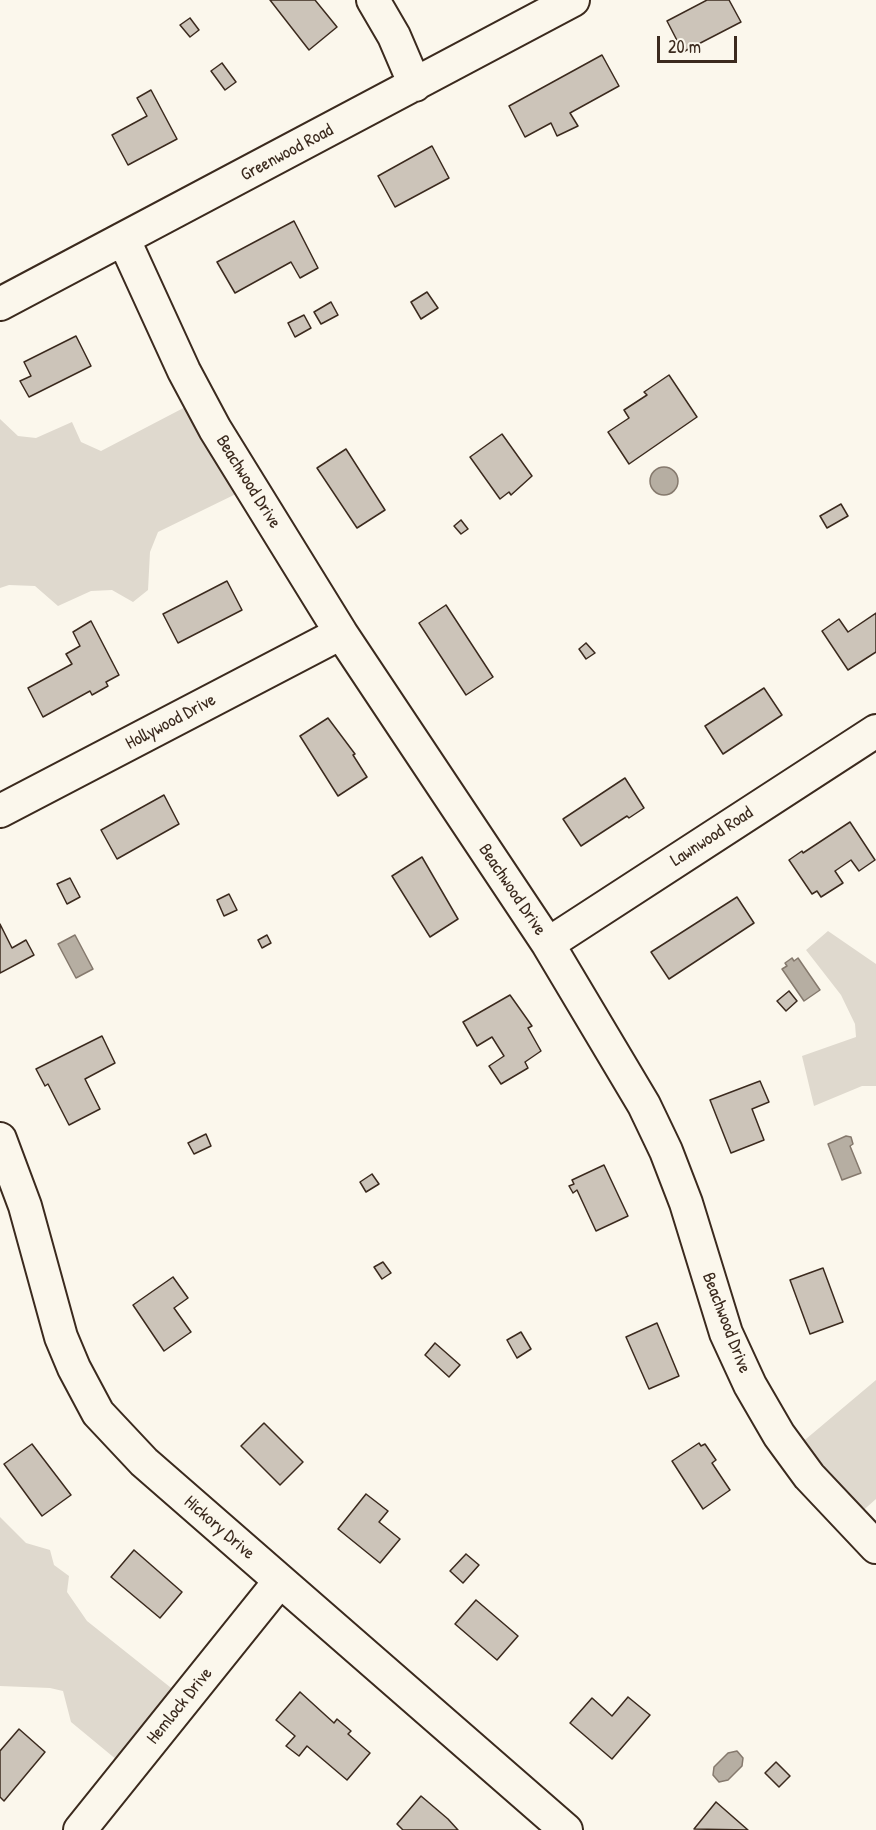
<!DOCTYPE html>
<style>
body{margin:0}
#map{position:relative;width:876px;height:1830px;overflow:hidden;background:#fbf7ec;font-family:"Patrick Hand",sans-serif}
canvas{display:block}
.scale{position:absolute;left:657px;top:36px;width:80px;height:27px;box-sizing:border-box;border:3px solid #3b2a1e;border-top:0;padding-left:8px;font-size:18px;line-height:21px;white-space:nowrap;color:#3b2a1e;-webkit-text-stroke:4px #fbf7ec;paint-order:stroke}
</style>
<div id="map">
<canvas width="876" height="1830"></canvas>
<div class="scale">20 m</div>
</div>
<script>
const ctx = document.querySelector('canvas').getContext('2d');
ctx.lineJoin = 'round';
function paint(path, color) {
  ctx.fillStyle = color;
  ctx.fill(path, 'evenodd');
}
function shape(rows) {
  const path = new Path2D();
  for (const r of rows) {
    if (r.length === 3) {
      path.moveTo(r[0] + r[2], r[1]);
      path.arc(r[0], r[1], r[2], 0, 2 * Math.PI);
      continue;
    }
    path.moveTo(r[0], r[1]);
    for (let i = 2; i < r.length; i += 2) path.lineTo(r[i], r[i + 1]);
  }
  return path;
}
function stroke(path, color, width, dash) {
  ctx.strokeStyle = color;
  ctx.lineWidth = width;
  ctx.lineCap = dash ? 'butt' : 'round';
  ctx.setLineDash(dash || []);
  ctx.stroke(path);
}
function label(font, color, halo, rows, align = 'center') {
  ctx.font = font + ' "Patrick Hand",sans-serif';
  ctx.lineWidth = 4.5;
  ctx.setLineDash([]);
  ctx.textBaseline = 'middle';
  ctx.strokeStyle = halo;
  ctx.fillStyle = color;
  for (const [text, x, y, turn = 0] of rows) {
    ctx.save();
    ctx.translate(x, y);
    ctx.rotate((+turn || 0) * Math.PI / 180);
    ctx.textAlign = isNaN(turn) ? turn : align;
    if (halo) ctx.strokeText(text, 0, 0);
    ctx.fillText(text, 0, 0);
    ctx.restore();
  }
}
paint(shape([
 [193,403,242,491,158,532,150,552,148,590,133,602,112,590,91,591,58,606,35,586,9,585,0,588,0,419,18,436,36,438,72,422,81,442,101,451],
 [828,931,876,964,876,1086,862,1086,814,1106,802,1056,856,1037,855,1024,841,995,806,950],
 [876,1380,876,1499,850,1522,787,1455],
 [0,1517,26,1543,50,1550,54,1565,69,1576,67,1592,87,1621,185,1699,123,1765,71,1722,63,1691,50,1688,0,1686]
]), '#dfd9ce');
const water = shape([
 [664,481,14],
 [75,935,93,969,76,978,58,944,75,935],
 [792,958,794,961,798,958,820,990,804,1001,782,969,787,966,785,963,792,958],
 [846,1136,851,1137,853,1144,850,1146,861,1173,842,1180,828,1144,846,1136],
 [737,1751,743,1758,742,1766,728,1780,719,1782,713,1775,714,1767,728,1753,737,1751]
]);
paint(water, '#b6aea2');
stroke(water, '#85796d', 1.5);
const building = shape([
 [270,0,315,0,337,27,309,50,270,0],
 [707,0,729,0,741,22,683,52,667,21,707,0],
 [190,18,199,30,190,37,180,25,190,18],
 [602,55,619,86,570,113,578,126,557,136,551,123,525,137,509,106,602,55],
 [222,63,236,82,225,90,211,71,222,63],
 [151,90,177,139,128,165,112,135,147,116,137,98,151,90],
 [432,146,449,178,395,207,378,176,432,146],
 [294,221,318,268,300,278,291,262,235,293,217,262,294,221],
 [427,292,438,308,421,319,411,302,427,292],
 [331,302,338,315,321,324,314,312,331,302],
 [304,315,311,328,295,337,288,323,304,315],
 [76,336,91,366,29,397,20,381,31,376,24,362,76,336],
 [669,375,697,417,629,464,608,432,629,418,624,410,647,395,644,392,669,375],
 [502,434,532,476,511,495,509,492,500,499,470,457,502,434],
 [346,449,385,510,357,528,317,468,346,449],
 [841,504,848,516,827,528,820,516,841,504],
 [461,520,468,529,461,534,454,526,461,520],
 [227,581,242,610,178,643,163,614,227,581],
 [446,605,493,677,466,695,419,623,446,605],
 [876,613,876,652,848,670,822,631,839,619,848,632,876,613],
 [91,621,119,675,106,682,108,686,92,695,90,691,43,717,28,688,72,664,66,654,80,646,73,632,91,621],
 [586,643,595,653,586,659,579,649,586,643],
 [764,688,782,715,723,754,705,726,764,688],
 [328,718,355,754,353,755,367,777,338,796,300,736,328,718],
 [625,778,644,808,629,818,627,816,581,846,563,819,625,778],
 [164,795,179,824,117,859,101,830,164,795],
 [850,822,875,860,859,871,851,860,835,871,843,883,821,897,817,891,812,894,789,860,802,851,803,853,850,822],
 [422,857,458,919,430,937,392,876,422,857],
 [70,878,80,897,67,904,57,884,70,878],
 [229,894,237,910,224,916,217,900,229,894],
 [737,897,754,923,669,979,651,952,737,897],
 [0,924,12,948,26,940,34,955,0,973,0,924],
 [267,935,271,943,262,948,258,940,267,935],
 [789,991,797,1001,786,1011,777,1001,789,991],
 [510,995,532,1026,528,1028,541,1051,525,1062,528,1068,501,1084,489,1066,504,1056,492,1037,477,1046,463,1022,510,995],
 [102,1036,115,1063,85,1079,100,1109,69,1125,48,1084,45,1086,36,1069,102,1036],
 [760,1081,769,1102,752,1109,764,1140,731,1153,710,1100,760,1081],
 [206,1134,211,1146,194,1154,188,1143,206,1134],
 [604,1165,628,1216,596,1231,577,1190,573,1193,569,1186,574,1184,572,1180,604,1165],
 [372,1174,379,1184,366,1192,360,1182,372,1174],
 [383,1262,391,1273,382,1279,374,1267,383,1262],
 [823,1268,843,1322,810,1334,790,1280,823,1268],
 [173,1277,188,1298,174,1308,191,1332,164,1351,133,1305,173,1277],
 [657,1323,679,1376,649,1389,626,1337,657,1323],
 [521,1332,531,1349,517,1358,507,1340,521,1332],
 [435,1343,460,1365,449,1377,425,1355,435,1343],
 [264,1423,303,1462,280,1485,241,1446,264,1423],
 [699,1443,701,1446,705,1444,716,1460,712,1463,730,1490,703,1509,672,1461,699,1443],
 [32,1444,71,1495,42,1516,4,1464,32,1444],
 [366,1494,388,1511,379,1522,400,1539,380,1563,338,1529,366,1494],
 [134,1550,182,1592,160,1618,111,1577,134,1550],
 [466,1554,479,1565,463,1583,450,1571,466,1554],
 [476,1600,518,1636,497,1660,455,1624,476,1600],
 [300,1692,334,1723,337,1719,351,1731,348,1734,370,1753,347,1780,307,1746,299,1756,286,1746,295,1736,276,1720,300,1692],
 [628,1697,650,1715,612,1759,570,1723,592,1698,612,1716,628,1697],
 [19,1729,45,1752,4,1801,0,1797,0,1751,19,1729],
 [776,1762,790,1776,779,1787,765,1773,776,1762],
 [421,1796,448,1819,458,1830,403,1830,397,1824,421,1796],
 [716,1802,748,1830,694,1829,716,1802]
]);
paint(building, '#ccc4b9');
stroke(building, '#3b2a1e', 1.5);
const minor = shape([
 [373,0,394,36,415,85],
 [124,240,184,371,215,429,341,633,548,944,644,1105,666,1151,686,1203,726,1333,750,1385,779,1435,809,1476,876,1547],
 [0,304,573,0],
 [0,811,341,633],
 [548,944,876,731],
 [0,1139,25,1206,61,1337,74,1368,98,1413,144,1462,566,1830],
 [80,1830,280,1581]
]);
stroke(minor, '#3b2a1e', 36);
stroke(minor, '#fbf7ec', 32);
label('18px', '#3b2a1e', '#fbf7ec', [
 ["Greenwood Road",287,153,-28],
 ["Beachwood Drive",248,482,58],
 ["Hollywood Drive",171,722,-28],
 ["Lawnwood Road",712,837,-33],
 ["Beachwood Drive",512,890,56],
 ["Beachwood Drive",726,1323,69],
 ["Hickory Drive",219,1528,41],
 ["Hemlock Drive",180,1706,-51]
]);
</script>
